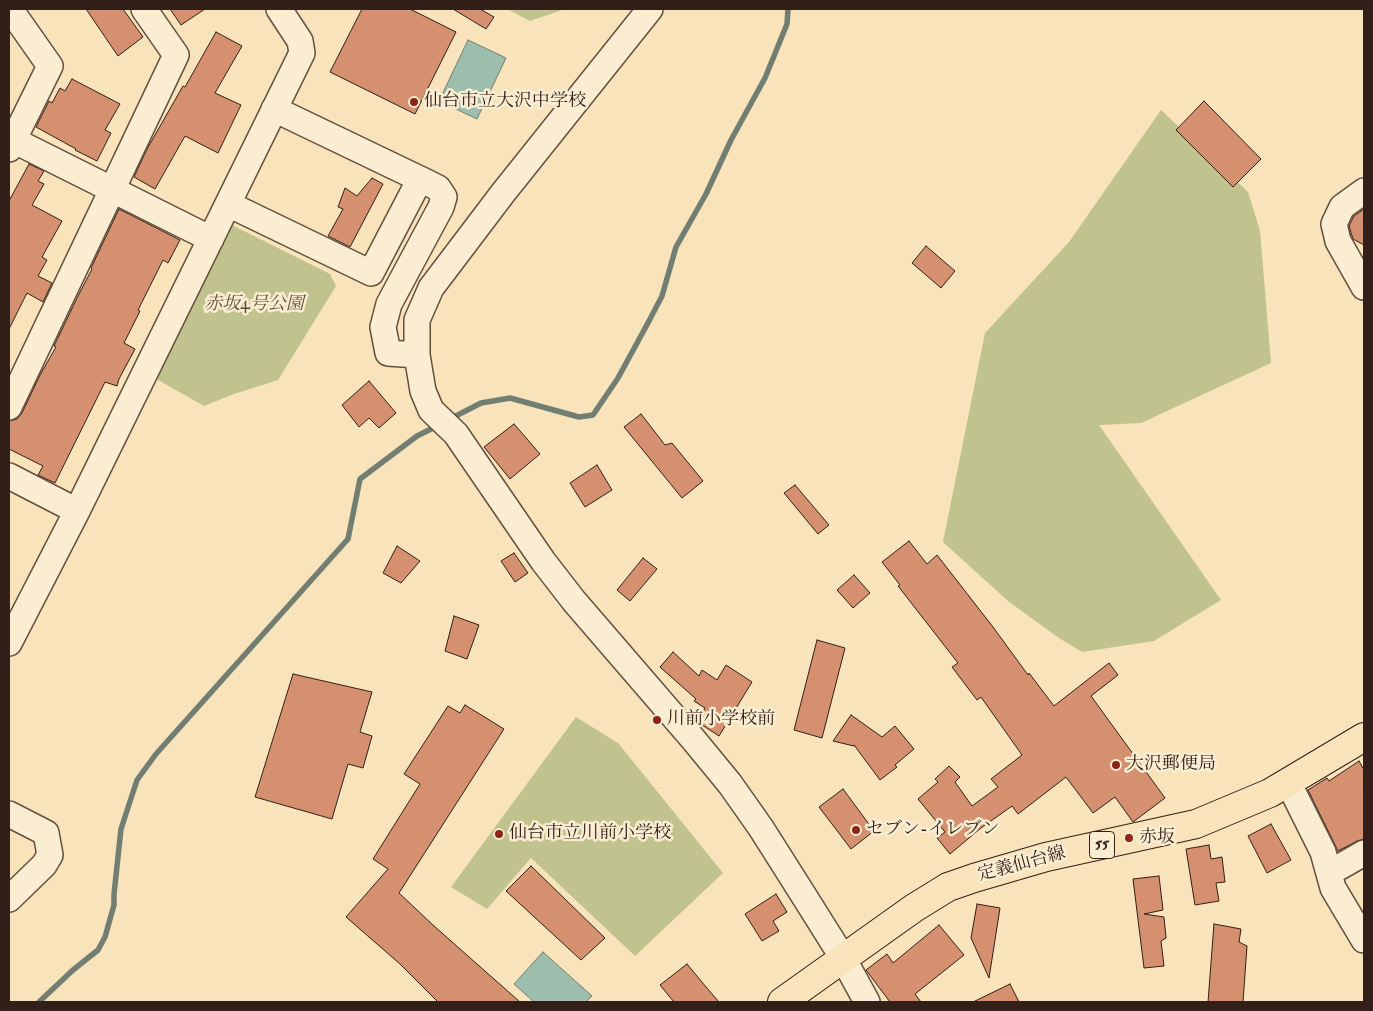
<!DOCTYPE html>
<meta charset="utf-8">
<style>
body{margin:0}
#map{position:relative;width:1373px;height:1011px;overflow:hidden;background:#f8e3ba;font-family:"IM FELL Double Pica",serif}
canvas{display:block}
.frame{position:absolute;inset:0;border:10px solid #321f18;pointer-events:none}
</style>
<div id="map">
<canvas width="1373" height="1011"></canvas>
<div class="frame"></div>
</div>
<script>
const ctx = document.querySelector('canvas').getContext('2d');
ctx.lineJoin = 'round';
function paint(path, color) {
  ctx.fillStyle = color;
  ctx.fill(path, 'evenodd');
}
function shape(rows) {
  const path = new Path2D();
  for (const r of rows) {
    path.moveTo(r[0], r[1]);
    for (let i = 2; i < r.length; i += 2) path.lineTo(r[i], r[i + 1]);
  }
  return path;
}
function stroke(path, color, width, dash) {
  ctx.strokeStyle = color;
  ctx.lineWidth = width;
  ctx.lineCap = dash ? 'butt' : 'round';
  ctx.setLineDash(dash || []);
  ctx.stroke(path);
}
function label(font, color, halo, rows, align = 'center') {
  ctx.font = font + ' "IM FELL Double Pica","Noto Serif JP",serif';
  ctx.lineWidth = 5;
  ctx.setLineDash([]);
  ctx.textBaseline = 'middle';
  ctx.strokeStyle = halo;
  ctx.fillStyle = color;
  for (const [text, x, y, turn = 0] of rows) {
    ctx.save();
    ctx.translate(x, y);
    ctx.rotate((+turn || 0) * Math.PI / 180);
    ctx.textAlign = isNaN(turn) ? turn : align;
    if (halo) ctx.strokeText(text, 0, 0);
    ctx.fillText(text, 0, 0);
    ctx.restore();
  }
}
paint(shape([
 [507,9,565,9,530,21],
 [1161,110,1248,192,1260,231,1271,363,1141,423,1099,425,1221,600,1154,641,1082,652,1059,638,1008,601,943,542,985,333,1069,242],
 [232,225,330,274,336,286,278,380,234,394,204,406,153,377,223,231],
 [576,717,618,743,723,873,635,956,531,858,487,909,451,887]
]), '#c0c38d');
const water = shape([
 [468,40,506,58,477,119,439,101,468,40],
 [543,952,592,996,586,1002,534,1002,514,984,543,952]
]);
paint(water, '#9dbead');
stroke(water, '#727e71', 1);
stroke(shape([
 [450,419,481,403,510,398,579,417,593,415,618,378,649,321,662,296,676,247,706,194,731,140,765,78,787,24,788,9],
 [39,1002,73,970,98,950,105,937,114,905,114,894,121,829,137,780,156,754,348,539,360,479,417,436,437,426]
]), '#727e71', 5.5);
const building = shape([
 [86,9,123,9,143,37,118,56,86,9],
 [170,9,205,9,181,25,170,9],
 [362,9,410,9,456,32,415,114,330,72,362,9],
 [453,9,480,9,494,17,486,29,453,9],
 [216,32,242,46,215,93,241,105,218,153,185,136,155,189,134,177,147,149,183,86,185,87,216,32],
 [72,79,120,104,105,130,111,133,97,161,75,150,76,149,36,127,49,101,52,103,60,88,65,91,72,79],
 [1204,101,1261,159,1233,187,1176,130,1204,101],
 [29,164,44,171,38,181,44,184,32,205,62,221,42,257,47,260,38,276,52,283,43,302,27,293,9,329,9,201,29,164],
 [372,178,383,184,350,247,328,236,343,209,338,207,345,188,357,196,372,178],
 [119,209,180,240,168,263,163,260,138,310,140,311,124,343,135,349,119,379,117,386,105,382,55,483,38,475,43,466,9,449,9,421,17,419,22,413,40,375,56,347,54,346,78,296,92,269,91,268,119,209],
 [1364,209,1364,245,1353,239,1349,226,1354,216,1364,209],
 [926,246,955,271,941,288,912,263,926,246],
 [369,381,396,413,379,428,369,418,359,427,342,405,369,381],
 [641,414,665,445,672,443,703,481,682,498,624,427,641,414],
 [514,424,540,454,510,479,484,447,514,424],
 [597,465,612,490,585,507,570,483,597,465],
 [795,485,829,525,818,534,784,493,795,485],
 [909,541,927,564,937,555,993,627,1028,675,1029,673,1054,706,1109,663,1118,675,1091,696,1165,798,1133,822,1115,797,1093,813,1066,777,1018,814,1012,806,981,828,950,854,937,838,945,832,918,799,938,782,935,779,949,766,960,777,955,782,972,806,998,787,991,779,1022,755,981,697,977,700,952,667,958,663,898,586,900,585,882,562,909,541],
 [397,546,420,561,401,583,383,573,397,546],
 [514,553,528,573,515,582,501,561,514,553],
 [643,558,657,569,630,601,617,590,643,558],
 [854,575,870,593,853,608,837,590,854,575],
 [454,616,479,625,467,659,445,651,454,616],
 [817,640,845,648,822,738,794,730,817,640],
 [673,652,699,676,702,670,717,680,726,665,752,682,719,736,699,723,697,722,705,708,694,701,696,699,660,667,673,652],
 [293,674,372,692,360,732,372,736,363,768,348,764,332,819,255,797,293,674],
 [465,705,504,729,399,893,434,926,520,1002,438,1002,400,964,346,917,388,869,373,859,420,784,404,774,448,706,460,713,465,705],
 [851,715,882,737,895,726,914,749,895,765,897,767,880,780,854,745,854,746,833,741,851,715],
 [1359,761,1364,770,1364,839,1357,841,1338,851,1308,790,1327,778,1329,781,1359,761],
 [843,789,874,831,851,849,819,807,843,789],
 [1271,824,1291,860,1267,873,1248,836,1271,824],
 [1209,845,1211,859,1222,857,1225,882,1216,883,1219,901,1195,905,1186,849,1209,845],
 [531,866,605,938,581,960,506,891,531,866],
 [1159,876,1163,910,1144,914,1164,917,1166,938,1161,941,1164,966,1144,968,1133,879,1159,876],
 [776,894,787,912,773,921,779,931,762,941,745,914,776,894],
 [977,904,1000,908,989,978,971,938,977,904],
 [1214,924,1241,929,1239,942,1247,946,1243,1002,1208,1002,1214,924],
 [939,925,964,955,915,994,921,1002,890,1002,866,970,887,954,893,963,939,925],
 [687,964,706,987,719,1002,674,1002,660,985,687,964],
 [1010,984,1019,1002,973,1002,1010,984]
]);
paint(building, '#d5906f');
stroke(building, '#321f18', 1);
const minor = shape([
 [650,9,503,193,431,288,417,320,417,355,423,391,431,410,456,434,543,561,574,601,693,739,730,784,761,828,799,888,843,958,867,1002],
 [9,138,211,239],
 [9,149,50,66,10,9],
 [1364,191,1342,207,1334,224,1338,241,1364,287],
 [228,204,371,273,420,179,274,109],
 [417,355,388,353,383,327,389,304,441,207,444,197,438,188,420,179],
 [9,407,176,55,144,9],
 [9,476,77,511],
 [9,643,77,511,302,53,300,41,279,9],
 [1288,782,1323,852,1333,888,1364,940],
 [9,814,46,833,50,855,44,865,9,899],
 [1329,873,1364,853]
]);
const major = shape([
 [782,1002,914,908,948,887,974,878,1046,857,1196,824,1270,793,1364,737]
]);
stroke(minor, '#645040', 28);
stroke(major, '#321f18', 30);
stroke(minor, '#faedd2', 25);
stroke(major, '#f8e3ba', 28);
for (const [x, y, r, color] of [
 [414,102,5,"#8f2418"],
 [657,720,5,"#8f2418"],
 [1116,765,5,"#8f2418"],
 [856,830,5,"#8f2418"],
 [499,834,5,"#8f2418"],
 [1129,838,5,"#8f2418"]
]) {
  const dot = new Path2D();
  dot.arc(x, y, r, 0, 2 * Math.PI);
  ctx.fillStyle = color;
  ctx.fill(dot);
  stroke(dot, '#faedd2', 2);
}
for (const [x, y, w] of [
 [1102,845,25]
]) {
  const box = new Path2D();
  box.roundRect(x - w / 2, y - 13.5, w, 27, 4);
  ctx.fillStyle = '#faedd2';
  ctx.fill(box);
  stroke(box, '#321f18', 1);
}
label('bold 16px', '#321f18', null, [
 ["55",1102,845]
]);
label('18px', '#321f18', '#faedd2', [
 ["仙台市立大沢中学校",424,102],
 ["川前小学校前",667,720],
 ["大沢郵便局",1126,765],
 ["セブン-イレブン",866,830],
 ["仙台市立川前小学校",509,834],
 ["赤坂",1139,838]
], 'left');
label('italic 18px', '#5d503b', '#faedd2', [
 ["赤坂4号公園",254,305]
]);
label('18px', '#321f18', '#faedd2', [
 ["定義仙台線",1022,865,-15]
]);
</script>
